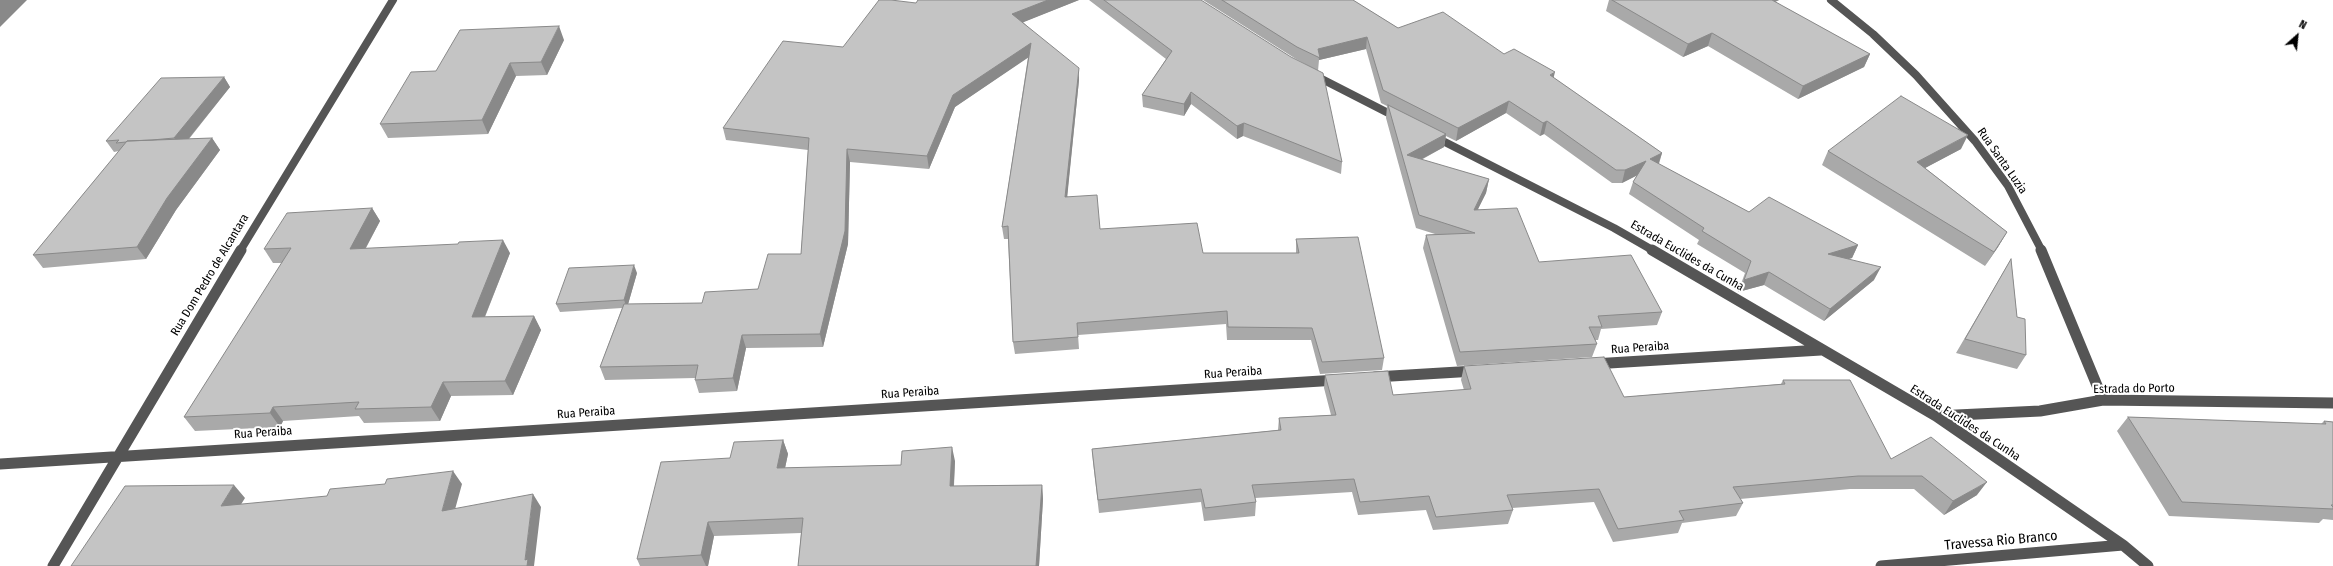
<!DOCTYPE html>
<style>
body{margin:0}
#map{position:relative;width:2333px;height:566px;overflow:hidden;background:#fff;font-family:"Fira Sans Condensed",sans-serif}
canvas{display:block}
.north{position:absolute;left:2277px;top:16px;width:40px;height:40px;-webkit-text-stroke:3px #fff;paint-order:stroke;rotate:27deg;font-size:11px;font-weight:700;line-height:16px;text-align:center;color:#000}
.north::after{content:'';display:block;margin:auto;width:14px;height:18px;background:#000;clip-path:polygon(50% 0,100% 100%,50% 72%,0 100%)}
</style>
<div id="map">
<canvas width="2333" height="566"></canvas>
<div class="north">N</div>
</div>
<script>
const ctx = document.querySelector('canvas').getContext('2d');
ctx.lineJoin = 'round';
function shape(rows) {
  const path = new Path2D();
  for (const r of rows) {
    path.moveTo(r[0], r[1]);
    for (let i = 2; i < r.length; i += 2) path.lineTo(r[i], r[i + 1]);
  }
  return path;
}
function stroke(path, color, width, dash) {
  ctx.strokeStyle = color;
  ctx.lineWidth = width;
  ctx.lineCap = dash ? 'butt' : 'round';
  ctx.setLineDash(dash || []);
  ctx.stroke(path);
}
function paint(path, color) {
  ctx.fillStyle = color;
  ctx.fill(path, 'evenodd');
}
function label(font, color, halo, rows, align = 'center') {
  ctx.font = font + ' "Fira Sans Condensed",sans-serif';
  ctx.lineWidth = 4;
  ctx.setLineDash([]);
  ctx.textBaseline = 'middle';
  ctx.strokeStyle = halo;
  ctx.fillStyle = color;
  for (const [text, x, y, turn = 0] of rows) {
    ctx.save();
    ctx.translate(x, y);
    ctx.rotate((+turn || 0) * Math.PI / 180);
    ctx.textAlign = isNaN(turn) ? turn : align;
    if (halo) ctx.strokeText(text, 0, 0);
    ctx.fillText(text, 0, 0);
    ctx.restore();
  }
}
stroke(shape([
 [1831,0,1873,34,1916,75,1975,141,2008,186,2042,251],
 [1312,74,1398,118],
 [1433,136,1614,228,1654,251],
 [240,251,393,0]
]), '#555', 8);
stroke(shape([
 [1652,250,1936,416,2123,545,2148,566],
 [2041,250,2103,400],
 [1593,364,1821,350],
 [1375,377,1475,371],
 [1936,416,2040,411,2103,400,2333,403],
 [0,464,1337,380],
 [53,566,241,250],
 [1881,566,2123,545]
]), '#555', 11);
paint(shape([
 [918,0,1079,0,1023,22,1079,80,1067,196,1100,229,1203,253,1296,253,1296,239,1384,358,1382,370,1320,374,1311,340,1227,340,1226,324,1078,335,1079,349,1015,354,1013,342,1008,239,1004,239,1002,227,1028,57,955,107,929,169,850,162,848,244,823,347,746,348,737,391,699,393,695,380,695,378,605,380,600,367,622,308,560,312,556,304,637,273,628,304,702,303,758,289,801,254,808,150,726,140,723,128,843,47,916,3],
 [1089,0,1201,0,1342,162,1341,174,1243,136,1237,139,1191,104,1184,116,1143,107,1142,95,1166,59],
 [1203,0,1353,0,1398,28,1504,54,1554,78,1662,153,1659,164,1749,212,1858,245,1852,258,1848,259,1874,280,1824,321,1764,285,1738,292,1745,273,1697,244,1699,240,1629,194,1633,182,1637,175,1622,183,1612,183,1544,134,1540,136,1506,113,1456,141,1446,136,1444,147,1421,160,1489,179,1486,193,1478,209,1539,262,1662,312,1657,325,1601,329,1598,340,1595,340,1597,344,1592,357,1457,366,1423,248,1426,235,1435,234,1416,228,1386,118,1387,106,1381,103,1366,49,1319,60,1318,71,1296,59],
 [1609,0,1779,0,1775,2,1870,54,1864,67,1798,99,1708,46,1683,57,1606,11],
 [564,40,547,75,516,76,488,134,388,138,380,124,436,71],
 [224,77,230,87,189,139,212,138,220,150,176,210,146,259,43,268,33,255,119,151,114,152,106,141],
 [1961,149,1925,168,2007,232,1998,247,1985,266,1822,165,1828,151],
 [372,208,380,221,366,248,510,253,485,317,534,316,541,330,513,395,451,396,440,421,364,423,359,416,283,421,280,427,195,431,184,417,282,263,273,263,264,249],
 [2011,259,2017,317,2026,355,2017,369,1956,353],
 [1464,366,1624,397,1781,384,1783,380,1891,459,1977,495,1944,515,1914,489,1850,489,1740,499,1743,503,1736,516,1682,523,1678,533,1613,542,1594,502,1512,508,1513,510,1508,524,1433,530,1426,510,1358,515,1352,492,1255,498,1256,502,1255,516,1204,521,1201,502,1099,513,1093,462,1092,449,1278,430,1279,418,1331,415,1324,388,1325,375,1393,395,1464,390,1461,380],
 [2128,417,2321,424,2324,421,2333,422,2333,520,2323,519,2319,523,2169,516,2117,431],
 [783,440,788,454,785,468,901,465,955,461,954,486,1042,485,1043,499,1039,566,798,566,801,533,714,536,708,566,640,566,637,559,730,458]
]), '#a9a9a9');
paint(shape([
 [0,0,27,0,0,27],
 [1048,0,1079,0,1014,26,1012,14],
 [1763,0,1779,0,1760,9],
 [559,26,564,40,547,75,541,62],
 [1712,33,1708,46,1683,57,1688,44],
 [1367,37,1366,49,1319,60,1318,49],
 [1031,43,1032,55,955,107,929,169,927,156,953,95],
 [1870,54,1864,67,1798,99,1803,86],
 [510,63,516,76,488,134,482,120],
 [1079,68,1079,80,1066,209,1065,197],
 [1555,72,1552,84,1550,75],
 [224,77,230,87,181,148,174,138],
 [1191,92,1191,104,1184,116,1184,104],
 [1509,101,1506,113,1456,141,1458,128],
 [1547,121,1544,134,1540,136,1543,123],
 [1244,123,1243,136,1237,139,1237,126],
 [1446,134,1444,147,1405,168,1407,155],
 [1968,135,1961,149,1910,176,1917,162],
 [212,138,220,150,176,210,146,259,137,247,167,198],
 [847,149,850,162,848,244,823,347,820,334],
 [1662,153,1658,165,1650,159],
 [1646,161,1642,173,1622,183,1625,170],
 [1489,179,1486,193,1471,223,1474,210],
 [372,208,380,221,358,262,350,249],
 [2007,232,1998,247,1985,266,1994,252],
 [503,240,510,253,479,331,472,317],
 [1858,245,1852,258,1822,267,1828,254],
 [634,265,637,273,627,308,624,300],
 [1881,267,1874,280,1824,321,1830,309],
 [1769,272,1764,285,1738,292,1744,280],
 [534,316,541,330,513,395,505,381],
 [742,335,746,348,737,391,733,378],
 [443,382,451,396,440,421,431,407],
 [273,407,283,421,280,427,270,413],
 [783,440,788,454,782,482,777,468],
 [952,447,955,461,953,500,950,486],
 [453,471,462,484,451,524,442,511],
 [1987,482,1977,495,1944,515,1953,501],
 [234,485,245,498,232,519,221,506],
 [1042,485,1043,499,1039,566,1036,566],
 [533,494,541,507,534,566,527,566,525,560],
 [708,522,714,536,708,566,706,566,701,555]
]), '#898989');
const building = shape([
 [879,0,891,0,916,3,918,0,1048,0,1012,14,1079,68,1065,197,1097,195,1100,229,1197,223,1203,253,1299,253,1296,239,1358,237,1384,358,1322,362,1312,328,1228,327,1227,311,1077,323,1078,337,1013,342,1008,226,1002,227,1031,43,953,95,927,156,847,149,845,231,820,334,742,335,733,378,695,380,698,365,600,367,624,304,702,303,705,292,758,289,768,254,801,254,809,138,723,128,783,41,843,47,879,0],
 [1104,0,1201,0,1291,57,1323,73,1342,162,1244,123,1237,126,1191,92,1184,104,1142,95,1172,51,1104,0],
 [1222,0,1353,0,1398,28,1443,12,1504,54,1514,49,1555,72,1550,75,1662,153,1650,159,1749,212,1769,197,1858,245,1828,254,1881,267,1830,309,1769,272,1744,280,1751,261,1702,231,1704,228,1633,182,1646,161,1625,170,1616,170,1547,121,1543,123,1509,101,1458,128,1383,90,1367,37,1318,49,1320,58,1297,47,1222,0],
 [1612,0,1772,0,1870,54,1803,86,1712,33,1688,44,1612,0],
 [559,26,541,62,510,63,482,120,380,124,411,72,436,71,460,30,559,26],
 [224,77,174,138,152,140,127,141,126,142,116,143,119,140,106,141,161,78,224,77],
 [1901,96,1968,135,1917,162,2007,232,1994,252,1828,151,1901,96],
 [1388,105,1446,134,1407,155,1489,179,1474,210,1517,208,1539,262,1631,255,1662,312,1598,316,1602,327,1589,327,1597,344,1460,352,1426,235,1475,233,1419,215,1388,105],
 [212,138,167,198,137,247,33,255,127,141,212,138],
 [372,208,350,249,458,244,459,242,503,240,472,317,534,316,505,381,443,382,431,407,355,409,359,402,273,407,270,413,184,417,291,248,264,249,287,213,372,208],
 [2011,259,2017,317,2025,319,2026,355,1965,339,2011,259],
 [634,265,624,300,556,304,569,268,634,265],
 [1604,357,1624,397,1785,384,1783,380,1850,380,1891,459,1931,437,1987,482,1953,501,1922,476,1858,476,1733,487,1743,503,1679,511,1684,520,1618,529,1599,489,1507,495,1513,510,1436,517,1429,496,1360,502,1354,479,1252,485,1256,502,1205,508,1201,489,1098,500,1092,449,1281,430,1279,418,1336,415,1325,375,1388,371,1393,395,1471,389,1464,366,1604,357],
 [2128,417,2326,424,2324,421,2333,422,2333,505,2331,505,2333,507,2333,509,2182,502,2128,417],
 [783,440,777,468,901,465,902,451,952,447,950,486,1042,485,1036,566,798,566,803,518,708,522,701,555,637,559,661,462,730,458,734,442,783,440],
 [453,471,442,511,533,494,525,560,528,559,527,566,71,566,125,486,234,485,221,506,327,496,330,489,385,484,387,479,453,471]
]);
paint(building, '#c4c4c4');
stroke(building, '#898989', 1);
label('12px', '#000', '#fff', [
 ["Rua Santa Luzia",2002,161,55],
 ["Estrada Euclides da Cunha",1687,256,30],
 ["Rua Dom Pedro de Alcantara",210,275,-59],
 ["Rua Peraiba",1640,348,-4],
 ["Rua Peraiba",1233,373,-4],
 ["Estrada do Porto",2134,389,-1],
 ["Rua Peraiba",910,393,-4],
 ["Rua Peraiba",586,413,-4],
 ["Estrada Euclides da Cunha",1965,423,33],
 ["Rua Peraiba",263,433,-4]
]);
label('14px', '#000', '#fff', [
 ["Travessa Rio Branco",2001,541,-5]
]);
</script>
